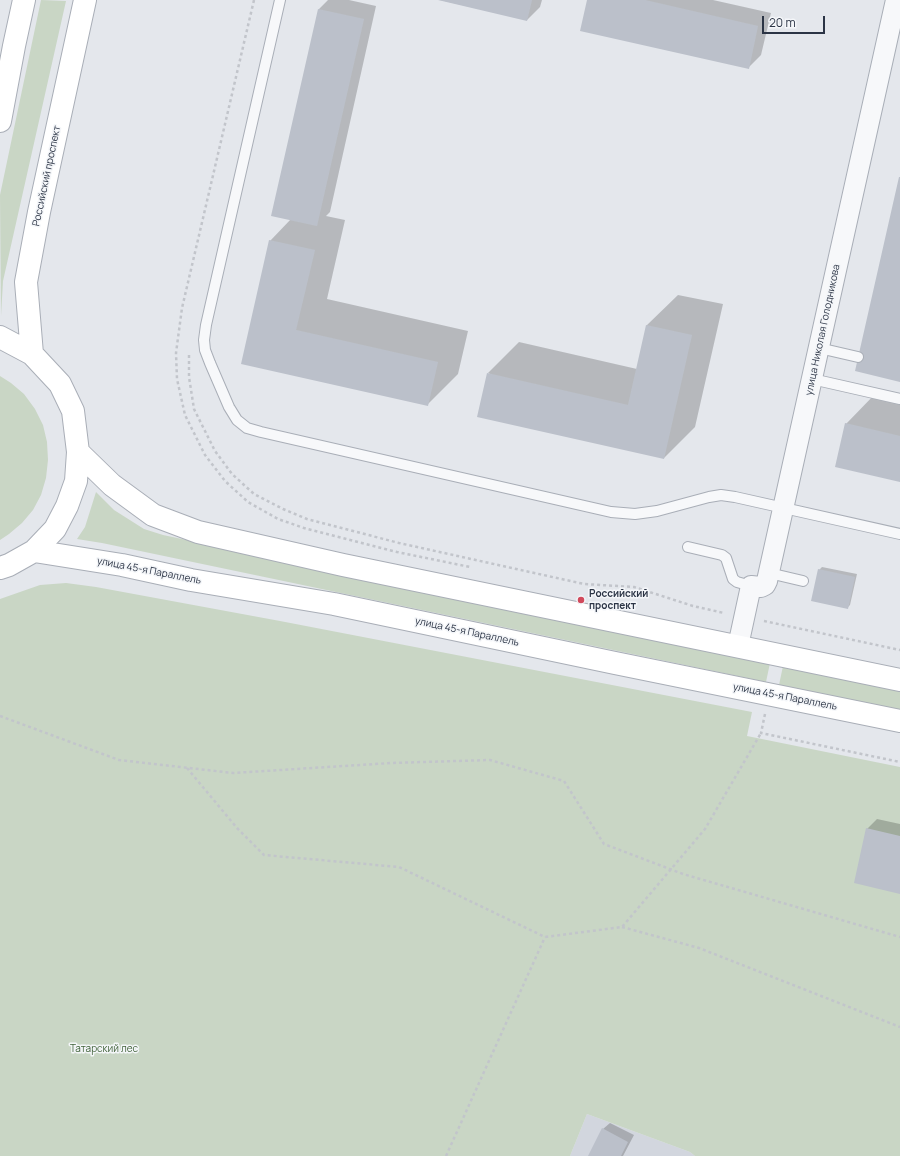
<!DOCTYPE html>
<meta charset="utf-8">
<style>
body{margin:0}
#map{position:relative;width:900px;height:1156px;overflow:hidden;background:#e4e7ec;font-family:Manrope,sans-serif}
canvas{display:block}
.scale{position:absolute;left:762px;top:16px;width:63px;height:18px;box-sizing:border-box;border:2px solid #2b3445;border-top:0;padding-left:5px;font-size:12px;line-height:14px;white-space:nowrap;color:#2b3445;-webkit-text-stroke:3px #f4f6f9;paint-order:stroke}
</style>
<div id="map">
<canvas width="900" height="1156"></canvas>
<div class="scale">20 m</div>
</div>
<script>
const ctx = document.querySelector('canvas').getContext('2d');
ctx.lineJoin = 'round';
function paint(path, color) {
  ctx.fillStyle = color;
  ctx.fill(path, 'evenodd');
}
function shape(rows) {
  const path = new Path2D();
  for (const r of rows) {
    path.moveTo(r[0], r[1]);
    for (let i = 2; i < r.length; i += 2) path.lineTo(r[i], r[i + 1]);
  }
  return path;
}
function stroke(path, color, width, dash) {
  ctx.strokeStyle = color;
  ctx.lineWidth = width;
  ctx.lineCap = dash ? 'butt' : 'round';
  ctx.setLineDash(dash || []);
  ctx.stroke(path);
}
function label(font, color, halo, rows, align = 'center') {
  ctx.font = font + ' Manrope,sans-serif';
  ctx.lineWidth = 3;
  ctx.setLineDash([]);
  ctx.textBaseline = 'middle';
  ctx.strokeStyle = halo;
  ctx.fillStyle = color;
  for (const [text, x, y, turn = 0] of rows) {
    ctx.save();
    ctx.translate(x, y);
    ctx.rotate((+turn || 0) * Math.PI / 180);
    ctx.textAlign = isNaN(turn) ? turn : align;
    if (halo) ctx.strokeText(text, 0, 0);
    ctx.fillText(text, 0, 0);
    ctx.restore();
  }
}
paint(shape([
 [587,1114,690,1152,695,1156,570,1156]
]), '#d2d6de');
paint(shape([
 [41,0,66,1,3,281,1,316,0,195],
 [0,376,11,383,24,394,35,409,43,425,47,442,48,460,46,478,41,495,33,510,22,523,9,534,0,540],
 [96,492,114,510,144,529,163,535,770,663,766,682,102,543,77,539,85,527],
 [66,583,96,587,280,621,752,712,747,736,900,767,900,1156,695,1156,690,1152,587,1114,570,1156,0,1156,0,599,40,585],
 [783,666,900,691,900,711,779,685]
]), '#c9d6c5');
paint(shape([
 [328,0,349,0,376,6,330,212,326,216,345,220,327,299,468,331,458,374,427,405,242,363,270,241,291,219,272,215,319,9],
 [440,0,542,0,540,7,527,20],
 [588,0,713,0,771,13,761,55,748,68],
 [678,295,723,304,695,427,664,458,488,373,519,342,637,369,647,325],
 [876,393,900,398,900,481,846,424],
 [822,567,857,574,850,605,847,608,819,570],
 [877,819,900,824,900,893,867,829],
 [610,1123,634,1135,623,1156,589,1156,603,1129]
]), '#0003');
paint(shape([
 [438,0,532,0,527,21],
 [587,0,645,0,758,26,749,69,580,31],
 [318,9,364,19,317,226,271,216],
 [899,177,900,177,900,382,855,371],
 [269,240,315,250,296,330,438,362,428,406,241,364],
 [646,325,692,335,664,459,477,417,487,373,628,405],
 [845,423,900,436,900,482,835,467],
 [818,569,855,577,848,609,811,601],
 [866,828,900,836,900,894,854,883],
 [602,1128,628,1142,621,1156,588,1156]
]), '#bbc0ca');
const lane = shape([
 [280,0,206,325,204,340,205,350,210,363,229,407,237,420,247,428,261,432,611,512,635,514,657,511,709,497,721,495,735,497,900,534],
 [819,348,858,357],
 [812,379,900,399],
 [688,547,722,555,726,558,733,579,737,582,751,586],
 [769,573,803,581]
]);
const street = shape([
 [738,646,751,586,761,587,765,585,767,581,896,0]
]);
const secondary = shape([
 [0,121,14,46,24,0],
 [0,337,32,354,60,384,73,411,78,452,76,481,67,506,55,529,34,551,9,565,0,568],
 [32,354,26,282,39,212,85,0],
 [78,452,112,485,153,515,198,532,343,565,900,680],
 [34,551,122,565,191,580,334,604,615,663,900,721]
]);
stroke(lane, '#a9aeb7', 12);
stroke(street, '#a9aeb7', 22);
stroke(secondary, '#a9aeb7', 24);
stroke(shape([
 [254,0,182,308,176,353,177,379,185,415,205,455,225,481,248,502,278,519,304,528,397,552,470,567],
 [189,355,189,377,194,409,215,451,232,474,254,494,283,509,307,519,399,543,584,584,634,587,693,606,724,613],
 [764,621,900,650],
 [765,714,761,733,900,762],
 [0,716,119,760,233,773,391,763,490,760,564,781,604,844,683,874,900,937],
 [187,768,237,828,264,855,399,867,545,937,622,927,705,829,761,733],
 [622,927,699,948,900,1027],
 [446,1156,545,937]
]), '#c2c5cb', 2.5, [3, 3]);
stroke(lane, '#f7f8fa', 10);
stroke(street, '#f7f8fa', 20);
stroke(secondary, '#fff', 22);
for (const [x, y, r, color] of [
 [581,600,4,"#d1495b"]
]) {
  const dot = new Path2D();
  dot.arc(x, y, r, 0, 2 * Math.PI);
  ctx.fillStyle = color;
  ctx.fill(dot);
  stroke(dot, '#f4f6f9', 1.5);
}
label('10px', '#2b3445', '#f4f6f9', [
 ["Российский проспект",47,176,-78],
 ["улица Николая Голодникова",823,330,-78],
 ["улица 45-я Параллель",149,571,11],
 ["улица 45-я Параллель",467,632,12],
 ["улица 45-я Параллель",785,697,11]
]);
label('bold 10px', '#2b3445', '#f4f6f9', [
 ["Российский",589,594],
 ["проспект",589,606]
], 'left');
label('10px', '#3f6138', '#f4f6f9', [
 ["Татарский лес",104,1049]
]);
</script>
